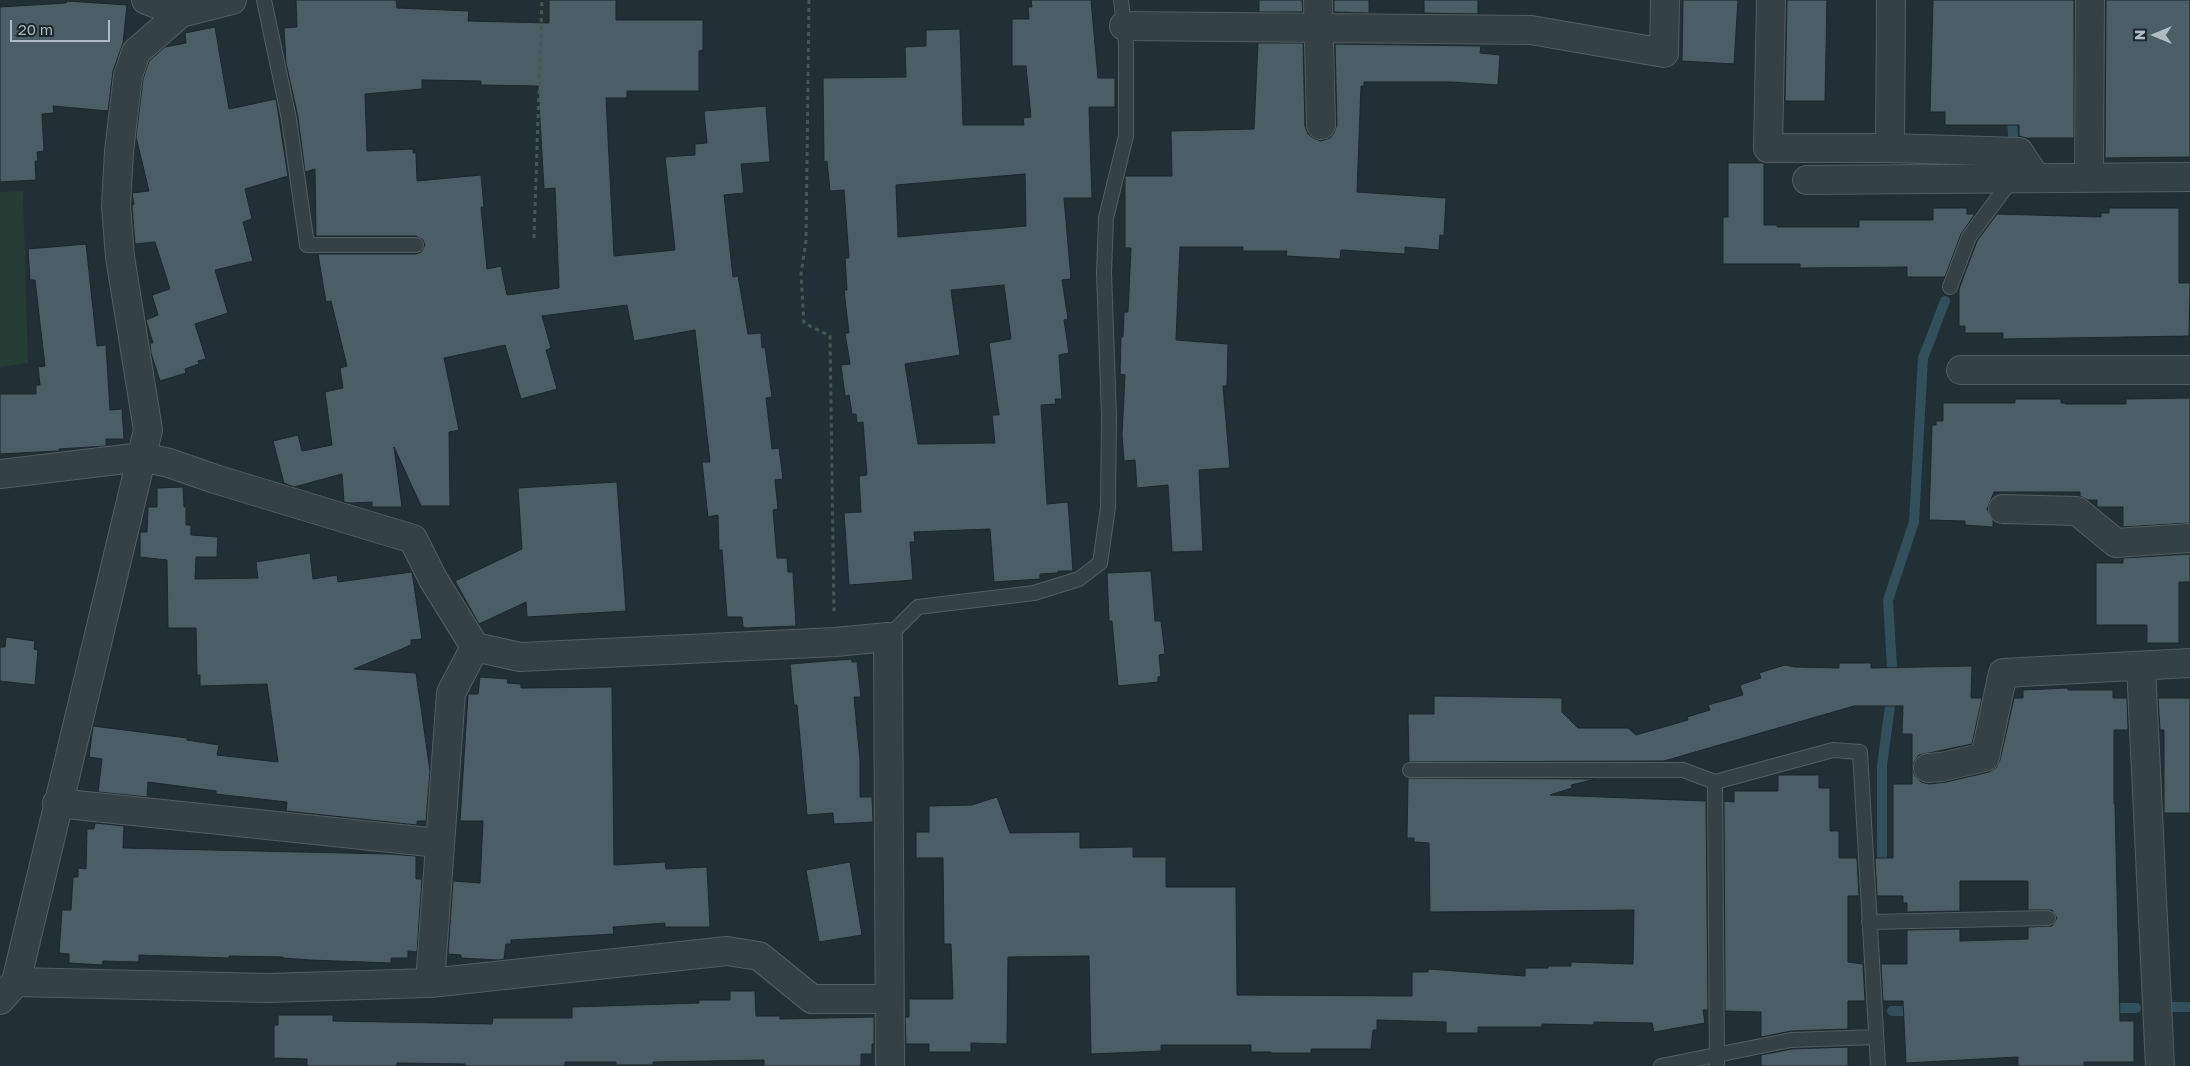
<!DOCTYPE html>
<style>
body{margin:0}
#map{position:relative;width:2190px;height:1066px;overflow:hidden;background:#203036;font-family:"Golos Text",sans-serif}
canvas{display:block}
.north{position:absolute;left:2130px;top:10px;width:50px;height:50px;-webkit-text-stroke:4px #19262b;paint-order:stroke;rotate:270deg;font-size:14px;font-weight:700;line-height:20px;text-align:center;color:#aebcc4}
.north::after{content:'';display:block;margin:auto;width:18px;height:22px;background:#aebcc4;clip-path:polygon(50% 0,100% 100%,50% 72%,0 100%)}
.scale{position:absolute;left:10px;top:20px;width:100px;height:22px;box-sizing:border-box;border:2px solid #aebcc4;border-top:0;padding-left:6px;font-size:15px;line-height:18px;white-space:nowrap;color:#aebcc4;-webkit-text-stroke:4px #19262b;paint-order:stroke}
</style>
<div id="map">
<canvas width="2190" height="1066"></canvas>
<div class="north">N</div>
<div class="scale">20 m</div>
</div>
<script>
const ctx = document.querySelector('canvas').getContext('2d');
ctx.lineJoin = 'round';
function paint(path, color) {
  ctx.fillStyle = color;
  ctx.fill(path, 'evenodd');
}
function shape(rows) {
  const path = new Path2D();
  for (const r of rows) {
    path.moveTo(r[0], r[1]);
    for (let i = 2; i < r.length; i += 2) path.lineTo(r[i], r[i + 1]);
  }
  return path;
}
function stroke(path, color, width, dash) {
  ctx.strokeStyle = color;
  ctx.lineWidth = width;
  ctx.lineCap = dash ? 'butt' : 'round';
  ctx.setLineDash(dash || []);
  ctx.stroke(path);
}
paint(shape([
 [23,191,28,363,0,367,0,192]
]), '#263d36');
stroke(shape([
 [2012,113,2013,137],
 [1882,870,1882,765,1893,684,1888,600,1914,522,1923,358,1945,301],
 [2170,1007,2190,1007],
 [2107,1008,2136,1008],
 [1892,1011,1915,1011]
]), '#334f5b', 10);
const building = shape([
 [296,0,396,0,397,8,469,11,468,21,549,23,549,0,616,0,616,20,703,20,703,50,699,51,699,91,627,91,627,98,606,98,614,256,675,250,665,157,695,155,695,144,707,143,704,111,766,106,770,162,741,164,744,193,724,195,733,277,738,276,748,334,761,333,762,348,765,347,772,397,766,398,772,449,779,448,783,479,775,480,778,509,773,510,777,558,787,558,788,572,793,572,796,626,746,628,743,627,742,617,727,617,722,550,719,550,718,515,708,517,702,462,710,462,695,330,634,341,627,305,542,316,551,348,546,350,557,389,521,399,505,345,444,358,459,430,449,432,450,506,421,506,394,447,402,507,372,507,372,502,350,503,344,502,342,474,294,487,284,483,273,441,298,435,302,451,332,445,325,392,343,388,340,368,347,366,331,301,326,302,318,254,416,254,421,252,425,245,423,240,416,236,316,236,315,169,305,172,298,117,286,63,284,28,297,27,296,0],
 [422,80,481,81,481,85,538,86,544,189,555,188,559,288,507,295,501,266,487,269,481,207,484,207,481,175,417,181,416,153,413,153,413,149,367,151,365,94,422,89,422,80],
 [1031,0,1091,0,1098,78,1115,78,1115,107,1089,107,1092,198,1064,198,1071,279,1062,280,1068,319,1064,320,1069,353,1059,355,1062,399,1055,399,1056,404,1041,405,1047,504,1068,502,1073,571,1058,571,1058,573,1040,574,1040,579,994,582,990,529,914,532,915,542,910,542,913,580,849,585,844,513,861,512,859,476,867,475,863,422,857,423,856,414,852,414,849,395,845,396,841,365,850,364,845,333,849,333,844,290,847,290,845,258,849,258,844,190,830,191,827,161,824,162,823,78,906,77,905,47,926,46,926,30,960,29,963,125,1024,125,1023,118,1031,117,1026,66,1012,66,1012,19,1029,19,1028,7,1032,7,1031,0],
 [1025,174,1026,226,898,237,896,185,1025,174],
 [1004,285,1011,339,989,343,999,415,992,415,995,443,918,444,905,364,960,355,951,290,1004,285],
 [1259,0,1302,0,1303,12,1259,12,1259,0],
 [1334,0,1369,0,1369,13,1334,12,1334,0],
 [1424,0,1478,0,1478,14,1424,13,1424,0],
 [1683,0,1738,0,1734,64,1682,61,1683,0],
 [1787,0,1827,0,1825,101,1785,101,1787,0],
 [1933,0,2074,0,2074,138,2027,138,2019,136,2019,125,1945,125,1945,112,1930,112,1933,0],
 [2106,0,2190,0,2190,157,2105,158,2106,0],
 [67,1,127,5,123,43,113,71,108,111,53,106,54,113,42,114,44,151,37,152,38,161,35,161,36,180,0,182,0,7,66,3,67,1],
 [215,27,229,109,276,99,288,176,245,189,252,219,243,222,253,261,215,270,228,313,195,324,206,359,198,361,199,364,185,369,186,373,160,381,151,353,150,343,153,343,146,320,158,315,152,295,170,289,155,242,135,244,132,206,134,204,132,193,149,191,136,137,143,79,149,61,165,47,186,43,185,33,215,27],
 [1258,43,1303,43,1305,126,1308,134,1313,138,1321,141,1330,138,1334,133,1337,125,1335,44,1481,46,1480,53,1500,55,1498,85,1451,82,1364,82,1364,86,1361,86,1357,192,1446,198,1444,236,1440,235,1439,250,1405,247,1405,254,1341,250,1340,259,1286,256,1287,251,1243,251,1243,247,1180,247,1176,340,1228,344,1227,386,1223,386,1230,468,1199,470,1203,551,1172,552,1168,485,1137,488,1135,460,1124,461,1122,435,1125,375,1120,374,1121,337,1123,337,1124,312,1128,312,1131,248,1125,248,1125,176,1172,176,1171,131,1254,129,1258,43],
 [1728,163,1764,163,1764,225,1777,225,1777,227,1859,227,1859,220,1933,220,1933,208,1967,208,1967,214,1975,214,1961,234,1945,277,1907,277,1907,267,1800,268,1800,264,1723,264,1723,217,1728,217,1728,163],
 [2109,208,2179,208,2179,283,2190,283,2189,336,2003,339,2003,333,1965,333,1965,326,1959,326,1959,289,1977,241,1997,214,2101,217,2101,213,2109,213,2109,208],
 [86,244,97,346,106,345,110,410,122,409,124,439,106,439,106,446,59,449,59,451,0,454,0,394,36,394,36,385,40,385,38,367,45,366,35,280,30,280,28,249,86,244],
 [2190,398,2190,523,2123,527,2123,507,2097,507,2097,500,2088,500,2080,496,2080,492,1994,492,1987,509,1993,520,1993,527,1965,525,1965,521,1929,520,1932,425,1936,425,1936,421,1943,421,1943,403,2015,403,2015,399,2061,399,2061,403,2065,403,2065,404,2126,404,2126,399,2190,398],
 [617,482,626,611,527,617,526,602,479,624,455,581,522,549,518,488,617,482],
 [183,487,184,507,186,507,186,525,191,525,191,535,218,537,217,557,196,557,195,579,258,578,256,562,310,553,313,579,337,575,338,582,412,572,422,639,411,640,411,645,354,669,416,673,430,771,426,821,417,821,417,825,286,811,287,802,216,794,216,791,148,782,147,797,98,792,102,759,89,757,93,726,187,738,187,740,219,745,217,755,278,762,267,684,200,686,200,675,197,675,196,628,168,628,167,560,140,557,140,532,147,532,148,507,157,507,157,488,183,487],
 [2190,554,2190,582,2179,582,2179,643,2147,643,2147,625,2096,625,2096,563,2123,563,2123,558,2190,554],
 [1151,571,1155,621,1161,621,1165,654,1159,655,1161,676,1158,677,1158,682,1118,686,1112,621,1109,621,1107,573,1151,571],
 [6,637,35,641,34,649,38,650,35,685,0,681,0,647,5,647,6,637],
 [852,659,852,662,857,662,861,697,854,697,860,760,860,797,872,797,873,822,834,824,833,813,807,815,797,705,794,705,790,664,852,659],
 [1839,663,1871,663,1871,668,1972,666,1971,698,1982,698,1972,744,1919,755,1914,762,1913,770,1915,776,1921,782,1929,784,1946,782,1989,772,1996,768,2000,760,2014,698,2023,698,2023,690,2068,688,2068,690,2113,690,2113,698,2127,698,2128,730,2114,730,2114,804,2115,804,2120,1021,2134,1021,2134,1062,2084,1062,2084,1066,2018,1066,2018,1057,1906,1063,1903,1001,1883,1001,1881,964,1907,964,1907,930,1960,929,1960,941,2028,939,2028,927,2052,926,2057,918,2052,910,2028,910,2028,881,1960,881,1960,911,1907,912,1907,903,1903,903,1903,896,1877,896,1875,858,1893,858,1893,784,1912,784,1912,734,1902,734,1903,706,1854,706,1664,761,1409,762,1408,714,1434,714,1434,696,1562,698,1562,712,1578,728,1628,728,1636,735,1688,720,1687,717,1710,710,1708,705,1743,695,1740,685,1761,678,1759,673,1785,665,1795,667,1839,668,1839,663],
 [480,677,508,679,507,683,521,684,521,688,612,687,614,865,665,862,666,869,707,867,710,927,665,927,665,923,613,927,614,934,511,940,511,944,506,944,504,959,499,960,461,958,461,955,448,954,453,881,480,883,483,821,460,821,468,694,478,694,480,677],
 [2158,698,2190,698,2190,813,2164,813,2164,730,2160,730,2158,698],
 [1778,775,1819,775,1819,788,1830,788,1830,831,1839,831,1839,858,1857,858,1859,896,1848,896,1848,962,1863,964,1865,1001,1848,1001,1848,1029,1791,1031,1761,1037,1761,1012,1725,1011,1724,801,1734,802,1734,791,1778,791,1778,775],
 [1408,778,1596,779,1571,785,1572,788,1550,795,1706,801,1708,1010,1703,1010,1705,1023,1654,1032,1652,1023,1594,1022,1594,1025,1542,1024,1542,1027,1478,1027,1478,1033,1446,1033,1446,1022,1377,1020,1377,1030,1373,1030,1371,1049,1311,1049,1311,1053,1271,1053,1271,1052,1251,1052,1251,1045,1161,1045,1161,1051,1091,1054,1089,956,1008,957,1007,1044,971,1043,971,1052,929,1052,929,1044,906,1044,905,1017,909,1017,909,999,953,999,951,944,944,944,943,858,916,858,916,832,929,832,929,806,972,805,997,797,1010,833,1080,832,1080,848,1133,847,1133,857,1166,857,1166,887,1236,887,1237,995,1412,996,1412,972,1428,972,1428,969,1525,976,1525,968,1548,968,1548,966,1571,966,1571,962,1633,964,1634,910,1430,912,1429,843,1414,842,1414,838,1407,838,1408,778],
 [95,823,124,826,123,848,389,854,416,856,416,879,422,879,417,952,408,951,408,958,391,958,391,963,310,960,283,958,283,957,229,956,229,958,139,955,139,962,103,961,102,965,69,963,69,954,59,953,62,910,71,910,73,877,78,877,78,868,86,869,87,829,94,829,95,823],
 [850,862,862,935,819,942,806,870,850,862],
 [730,991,755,991,756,1016,780,1016,780,1019,874,1017,874,1044,872,1044,872,1054,861,1054,861,1066,764,1066,764,1060,653,1062,653,1065,616,1065,616,1062,565,1062,565,1066,465,1066,465,1064,397,1063,397,1066,307,1066,307,1059,274,1058,274,1025,278,1025,278,1015,333,1015,333,1021,492,1024,493,1018,572,1018,572,1007,699,1003,699,1000,730,1000,730,991],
 [1848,1047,1848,1066,1761,1066,1761,1055,1792,1049,1848,1047]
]);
paint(building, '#4b5d65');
stroke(building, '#1b282d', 1);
const service = shape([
 [264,0,289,119,307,245,416,245],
 [1950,287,1969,237,2012,179],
 [888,637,918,607,1034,593,1079,579,1100,563,1108,507,1109,416,1104,273,1106,218,1126,136,1126,43,1121,0],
 [1410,770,1683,770,1715,782,1833,750,1860,752,1878,1066],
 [1715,782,1717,1066],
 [1869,922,2048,918],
 [1661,1066,1791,1040,1876,1037]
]);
const minor = shape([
 [146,0,181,13],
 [1318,0,1321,125],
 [1771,0,1768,148,1890,148,2019,152,2036,178],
 [1124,26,1531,30,1664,53,1665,0],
 [1890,148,1891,0],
 [2089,178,2090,0],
 [1807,180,2190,177],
 [1961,370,2190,370],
 [0,474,142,457,169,463,215,479,413,539,433,579,475,647,520,657,835,642,888,637,890,1066],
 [2003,509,2077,511,2116,543,2190,538],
 [2141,666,2160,1066],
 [1928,768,1942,767,1985,757,2003,673,2190,663],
 [57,803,439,843],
 [16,982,267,988,430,983,727,951,759,956,812,999,889,999],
 [430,983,451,693,475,647],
 [0,1000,16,982,148,430,120,257,116,206,119,151,128,76,136,52,181,13,232,0]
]);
stroke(service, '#515f65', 16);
stroke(minor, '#515f65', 30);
stroke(shape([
 [809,0,806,241,801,274,804,323,830,336,834,611],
 [534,238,542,0]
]), '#445955', 3, [4, 4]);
stroke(service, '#344147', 14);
stroke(minor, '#344147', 28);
</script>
